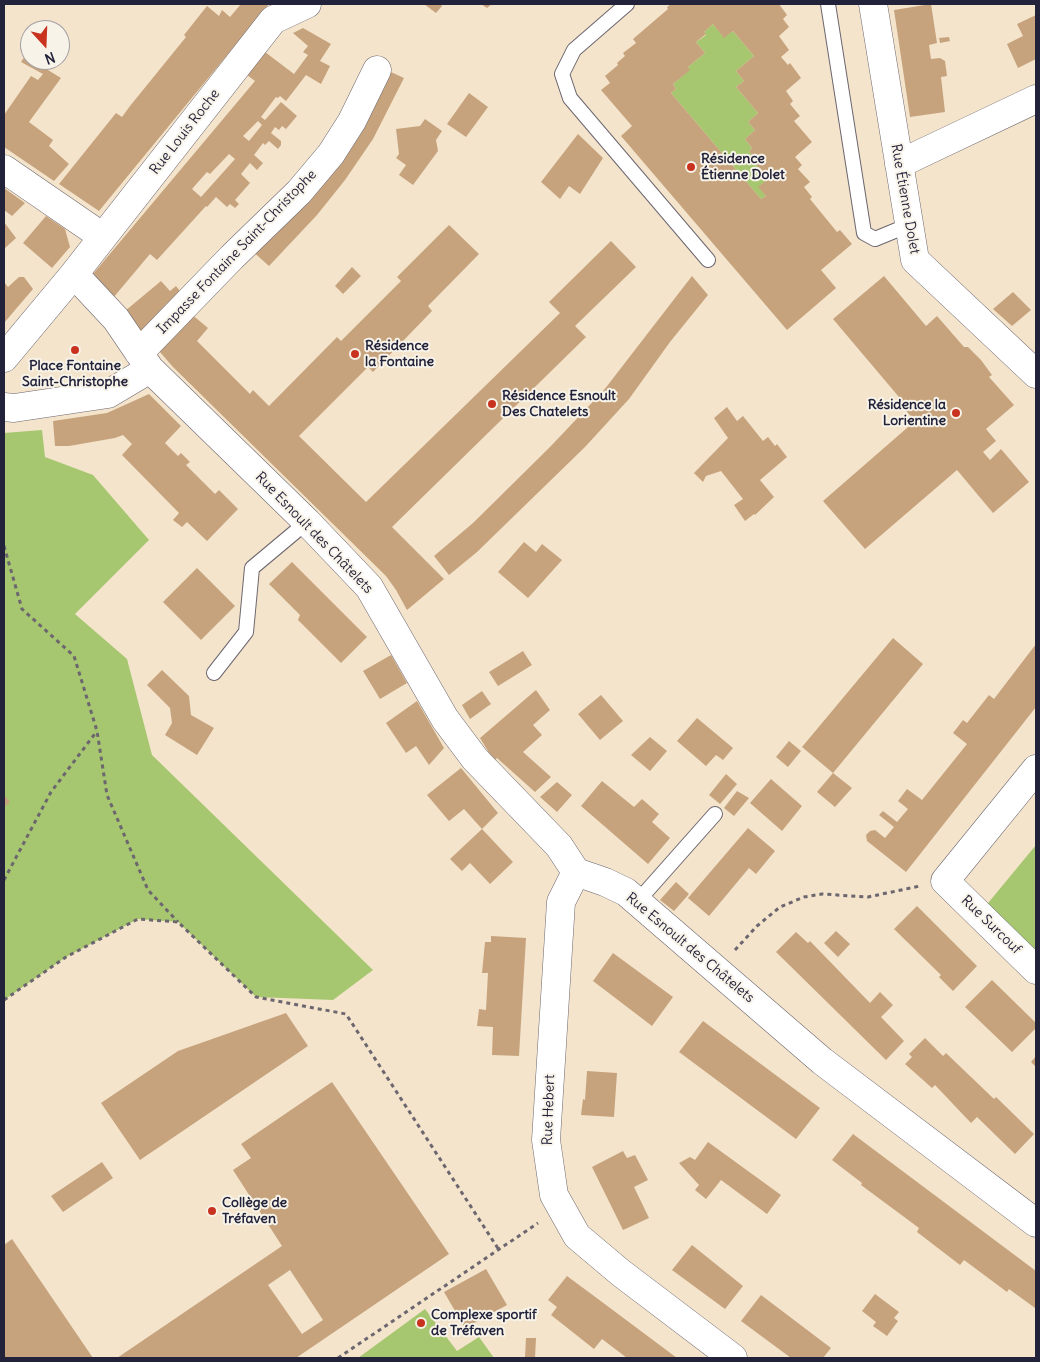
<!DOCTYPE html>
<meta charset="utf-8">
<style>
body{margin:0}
#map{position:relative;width:1040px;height:1362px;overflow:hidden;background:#f4e4cc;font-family:Delius,sans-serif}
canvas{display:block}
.frame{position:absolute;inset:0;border:5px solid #22223b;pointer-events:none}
.north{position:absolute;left:20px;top:20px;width:50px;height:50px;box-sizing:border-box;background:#f7f3e8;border:1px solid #a29fa3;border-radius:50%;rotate:160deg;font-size:14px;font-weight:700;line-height:20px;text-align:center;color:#22223b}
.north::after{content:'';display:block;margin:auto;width:18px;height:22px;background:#c8321e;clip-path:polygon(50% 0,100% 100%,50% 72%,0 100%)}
</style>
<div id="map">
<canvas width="1040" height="1362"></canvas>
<div class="frame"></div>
<div class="north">N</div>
</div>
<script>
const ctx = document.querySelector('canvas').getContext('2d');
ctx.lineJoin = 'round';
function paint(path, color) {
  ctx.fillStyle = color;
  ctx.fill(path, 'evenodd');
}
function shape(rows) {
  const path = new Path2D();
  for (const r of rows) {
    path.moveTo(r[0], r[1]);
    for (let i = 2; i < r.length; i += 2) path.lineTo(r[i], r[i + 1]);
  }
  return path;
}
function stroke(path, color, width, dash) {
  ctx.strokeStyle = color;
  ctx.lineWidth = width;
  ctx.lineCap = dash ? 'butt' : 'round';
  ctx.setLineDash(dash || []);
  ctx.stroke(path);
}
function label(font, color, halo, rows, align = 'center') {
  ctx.font = font + ' Delius,sans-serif';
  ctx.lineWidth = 4;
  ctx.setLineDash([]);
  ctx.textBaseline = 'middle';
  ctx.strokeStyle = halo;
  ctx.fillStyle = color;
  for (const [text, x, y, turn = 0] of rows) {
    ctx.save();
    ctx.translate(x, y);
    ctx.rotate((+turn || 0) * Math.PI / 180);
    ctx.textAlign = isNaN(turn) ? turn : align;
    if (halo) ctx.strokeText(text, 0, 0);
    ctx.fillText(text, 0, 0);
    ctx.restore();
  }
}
paint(shape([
 [713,24,724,37,733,31,754,56,736,71,744,81,736,87,758,113,748,122,755,130,745,139,752,148,749,151,756,160,754,162,768,179,759,187,766,196,761,199,671,93,676,89,673,84,689,70,688,67,705,53,696,42,706,35,704,32],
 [42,430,45,457,93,475,149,540,75,614,127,659,152,755,373,970,333,1000,256,997,178,922,138,919,66,957,4,1000,4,433],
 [1036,845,1036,970,979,914],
 [425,1309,457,1351,479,1337,494,1358,358,1358]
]), '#a6c76f');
paint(shape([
 [241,4,269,4,99,211,59,184,116,113,122,117,130,106,186,37,184,35,207,6,219,16,222,10,230,17],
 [424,4,440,4,442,6,436,13],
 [481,4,492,4,487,8],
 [671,4,779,4,787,15,783,19,789,27,779,36,789,50,781,57,788,65,790,63,801,78,786,91,793,101,790,104,800,116,794,121,812,142,795,157,802,165,798,169,810,182,804,187,812,197,810,199,837,232,840,230,852,244,821,270,836,288,787,330,621,136,632,126,601,90,610,83,605,76,618,65,617,63,625,56,623,53,636,43,633,39,668,9,667,7],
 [713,24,724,38,733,31,754,56,736,71,744,81,736,87,758,113,748,122,755,130,745,139,752,148,749,151,756,160,754,162,768,179,758,187,766,196,761,199,671,93,676,89,673,84,690,70,688,67,705,53,696,42,706,34,704,32],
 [931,4,937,43,929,45,931,59,940,58,945,61,947,76,941,77,945,112,910,117,894,10],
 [1036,15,1036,59,1018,68,1007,44,1023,36,1017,24],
 [303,28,331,44,320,61,330,66,321,84,306,75,286,101,280,96,278,98,276,97,261,117,265,120,281,102,297,116,286,129,282,126,279,130,275,127,271,133,281,141,281,145,278,149,269,141,265,145,263,143,254,155,263,163,257,170,250,163,241,174,250,183,235,200,239,204,235,208,230,204,227,207,216,197,207,207,206,206,157,260,150,254,113,298,93,274,255,81,247,75,265,52,294,74,308,55,303,52,308,46,293,33],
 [258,121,262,125,249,141,243,136],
 [229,154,235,159,201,197,192,189,207,172,210,174],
 [949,37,950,41,940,43,939,38],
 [25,56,61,78,29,122,53,140,49,146,69,164,54,181,4,147,4,115,31,76,38,80,43,74,21,62],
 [380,67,404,78,373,139,345,180,317,215,269,266,250,249],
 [469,93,488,107,466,137,447,124],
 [425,119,442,131,436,140,438,151,413,185,399,175,406,165,396,158,399,154,396,129,420,126],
 [578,134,603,158,580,194,569,186,560,199,541,182],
 [4,188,25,203,12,216,4,210],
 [46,216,65,229,70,247,52,268,23,243],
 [4,222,16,238,4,249],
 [449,225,479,254,428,306,432,311,373,372,368,367,299,436,366,502,560,313,549,302,611,241,636,267,575,326,586,337,392,527,444,579,407,610,396,590,386,576,173,367,153,344,190,313,208,328,197,341,250,394,253,390,269,406,337,337,341,341,401,281,397,277],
 [352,267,361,276,343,294,335,286],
 [692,276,708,295,670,342,629,399,585,447,477,552,449,575,434,556,473,523,550,447,604,390],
 [884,276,926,326,937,316,964,347,968,347,981,360,992,375,989,377,1014,405,986,429,996,441,983,452,990,460,1001,449,1029,482,993,513,957,470,865,549,823,501,915,421,901,405,904,403,833,319],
 [19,277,24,277,33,289,4,323,4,282,8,287],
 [161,281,170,291,176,286,184,296,144,334,125,311],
 [1013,292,1031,310,1012,326,993,309],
 [149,394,181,426,165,443,178,456,181,453,190,462,186,465,215,494,219,490,238,509,207,541,187,522,182,527,173,520,179,513,122,455,132,444,123,435,115,438,69,446,55,446,53,421,107,413],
 [727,407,737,421,743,416,763,441,768,437,775,446,777,444,787,457,760,480,774,497,755,515,754,514,745,521,734,505,743,499,721,471,706,476,703,482,694,473,728,438,714,418],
 [524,542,536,552,542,544,562,560,528,598,498,572],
 [292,562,367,637,341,663,298,620,300,615,269,584],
 [197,568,235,606,201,640,163,602],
 [893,638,923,664,833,773,852,788,835,807,817,792,833,773,802,747],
 [1036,644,1036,707,906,872,867,841,866,835,870,831,875,830,885,838,894,827,879,815,883,811,897,822,908,809,898,801,907,789,922,800,967,744,953,733,963,720,967,723,989,695,994,699],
 [523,651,532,665,498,686,489,672],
 [391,655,407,683,380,699,363,671],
 [162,670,189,696,191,715,214,728,197,755,165,735,172,723,170,708,147,685],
 [536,690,550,710,533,725,542,735,523,752,551,777,535,792,497,758,494,761,480,738],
 [482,691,491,704,470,719,462,705],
 [601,695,623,721,600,740,578,714],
 [417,701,444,748,429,765,416,746,406,753,386,723],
 [697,718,733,748,723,760,716,755,706,766,677,741],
 [650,737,667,751,650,771,631,755],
 [789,741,801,751,788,767,776,757],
 [461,768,498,813,482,829,513,862,490,884,470,863,462,871,450,859,482,829,464,809,449,821,427,795],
 [726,774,737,784,720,804,709,795],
 [771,779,802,806,782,831,750,803],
 [602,781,634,807,642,799,659,814,652,822,670,838,648,864,581,806],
 [557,782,572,795,557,812,540,797],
 [737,791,749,798,734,816,724,808],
 [4,795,10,802,4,807],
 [748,828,775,851,756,874,749,868,709,916,688,898],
 [676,882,689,894,674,911,660,900],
 [917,906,977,966,953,991,939,977,941,975,894,929],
 [836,931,850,944,838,957,824,943],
 [796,932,808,943,810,941,870,1003,880,992,893,1005,881,1017,904,1041,886,1060,776,952],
 [491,936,526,938,519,1056,492,1055,493,1027,477,1026,479,1009,486,1010,488,973,482,973,485,942,491,942],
 [613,953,673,997,652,1026,593,981],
 [992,980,1036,1023,1036,1028,1012,1052,965,1007],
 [286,1013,308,1046,140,1160,101,1103,178,1051],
 [703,1021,820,1108,796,1139,679,1052],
 [925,1038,943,1056,946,1053,994,1099,996,1097,1034,1134,1015,1154,977,1117,971,1123,935,1085,932,1088,905,1064,912,1057,909,1054],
 [1036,1056,1036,1067,1031,1062],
 [587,1071,617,1073,614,1117,581,1115,583,1099,585,1100],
 [332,1082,449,1254,296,1358,117,1358,282,1246,233,1170,251,1158,241,1144],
 [290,1270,323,1320,302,1334,268,1285],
 [853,1134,1036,1271,1036,1306,1035,1308,1009,1289,1007,1292,964,1260,960,1265,917,1232,919,1228,861,1185,862,1183,832,1160],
 [708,1142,781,1195,767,1214,721,1180,706,1199,695,1190,699,1185,679,1163,690,1157,695,1160],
 [623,1151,627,1158,635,1155,648,1180,634,1187,649,1218,623,1230,592,1167],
 [102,1162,113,1178,63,1212,51,1196],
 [12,1239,93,1358,4,1358,4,1245],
 [692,1245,743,1286,725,1309,672,1270],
 [486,1269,507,1305,465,1328,444,1292],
 [567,1276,594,1296,677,1358,627,1358,602,1339,594,1349,551,1315,557,1307,548,1300],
 [875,1294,899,1312,894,1318,898,1321,887,1336,873,1326,876,1322,862,1311],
 [761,1295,831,1348,823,1358,791,1358,741,1321],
 [526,1338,536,1338,535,1358,525,1358]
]), '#c6a37d');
const service = shape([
 [627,4,574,50,562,74,570,98,708,260],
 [828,4,864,233,875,239,909,225],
 [214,673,246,632,252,568,307,522],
 [637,902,715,814]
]);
const minor = shape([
 [873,4,915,260,1036,374],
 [899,164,1036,99],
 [4,169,103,237],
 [74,274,116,319,150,369,307,522,369,587,445,719,475,759,559,846,576,872,605,882,626,892,822,1061,1036,1223],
 [139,353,232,257,299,192,331,154,352,121,377,70],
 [4,358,74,274,273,20,307,4],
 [4,407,14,408,108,394,150,369],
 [1036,769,945,881,1036,970],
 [576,872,561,902,546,1140,554,1195,577,1236,621,1273,733,1358]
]);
stroke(service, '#6c666e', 16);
stroke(minor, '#6c666e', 29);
stroke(shape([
 [4,546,22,609,74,656,97,731,107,795,148,890,178,922],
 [4,880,51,792,97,731],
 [735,950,757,926,780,907,804,897,822,894,868,897,920,886],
 [4,1000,66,957,138,919,178,922,256,997,346,1014,499,1250],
 [338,1358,538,1223]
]), '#6c666e', 3, [4, 4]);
stroke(service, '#fff', 14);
stroke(minor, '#fff', 28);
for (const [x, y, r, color] of [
 [691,167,5,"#c8321e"],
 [75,350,5,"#c8321e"],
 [355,354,5,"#c8321e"],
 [492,404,5,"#c8321e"],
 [956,413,5,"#c8321e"],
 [212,1211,5,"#c8321e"],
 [421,1323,5,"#c8321e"]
]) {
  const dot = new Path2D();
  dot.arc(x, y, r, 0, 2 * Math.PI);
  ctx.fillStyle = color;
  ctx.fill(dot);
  stroke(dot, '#f7f3e8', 2);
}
label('14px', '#22223b', '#f7f3e8', [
 ["Rue Louis Roche",185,132,-52],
 ["Rue Étienne Dolet",905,199,80],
 ["Impasse Fontaine Saint-Christophe",237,252,-46],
 ["Rue Esnoult des Châtelets",314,533,46],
 ["Rue Surcouf",991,925,44],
 ["Rue Esnoult des Châtelets",690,948,40],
 ["Rue Hebert",549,1110,-88]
]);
label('bold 14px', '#22223b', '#f7f3e8', [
 ["Résidence",701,159],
 ["Étienne Dolet",701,175],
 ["Résidence",365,346],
 ["la Fontaine",365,362],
 ["Place Fontaine",75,366,"center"],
 ["Saint-Christophe",75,382,"center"],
 ["Résidence Esnoult",502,396],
 ["Des Chatelets",502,412],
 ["Résidence la",946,405,"right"],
 ["Lorientine",946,421,"right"],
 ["Collège de",222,1203],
 ["Tréfaven",222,1219],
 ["Complexe sportif",431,1315],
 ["de Tréfaven",431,1331]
], 'left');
</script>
